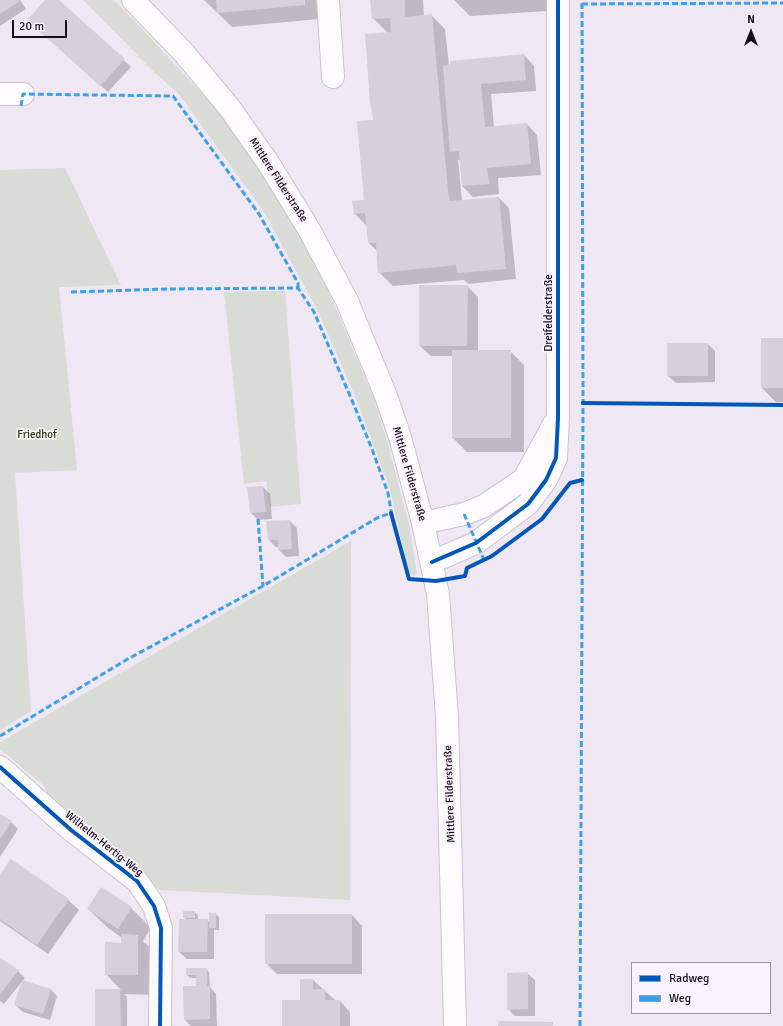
<!DOCTYPE html>
<meta charset="utf-8">
<style>
body{margin:0}
#map{position:relative;width:783px;height:1026px;overflow:hidden;background:#f0e7f5;font-family:Signika,sans-serif}
canvas{display:block}
.legend{position:absolute;left:631px;top:962px;width:140px;height:52px;box-sizing:border-box;background:#faf2ff;border:1px solid #9e97a3;margin:0;padding:5px 7px;list-style:none;font-size:12px;color:#150e19}
.legend li{display:flex;align-items:center;gap:8px;height:20px}
.legend b{width:20px;border:1px solid #9e97a3}
.north{position:absolute;left:731px;top:12px;width:40px;height:40px;-webkit-text-stroke:3px #faf2ff;paint-order:stroke;rotate:0deg;font-size:11px;font-weight:700;line-height:16px;text-align:center;color:#150e19}
.north::after{content:'';display:block;margin:auto;width:14px;height:18px;background:#150e19;clip-path:polygon(50% 0,100% 100%,50% 72%,0 100%)}
.scale{position:absolute;left:12px;top:20px;width:55px;height:18px;box-sizing:border-box;border:2px solid #150e19;border-top:0;padding-left:5px;font-size:12px;line-height:14px;white-space:nowrap;color:#150e19;-webkit-text-stroke:3px #faf2ff;paint-order:stroke}
</style>
<div id="map">
<canvas width="783" height="1026"></canvas>
<ul class="legend">
<li><b style="height:5px;background:#0057b8"></b>Radweg</li>
<li><b style="height:5px;background:#3da1ea"></b>Weg</li>
</ul>
<div class="north">N</div>
<div class="scale">20 m</div>
</div>
<script>
const ctx = document.querySelector('canvas').getContext('2d');
ctx.lineJoin = 'round';
function paint(path, color) {
  ctx.fillStyle = color;
  ctx.fill(path, 'evenodd');
}
function shape(rows) {
  const path = new Path2D();
  for (const r of rows) {
    path.moveTo(r[0], r[1]);
    for (let i = 2; i < r.length; i += 2) path.lineTo(r[i], r[i + 1]);
  }
  return path;
}
function stroke(path, color, width, dash) {
  ctx.strokeStyle = color;
  ctx.lineWidth = width;
  ctx.lineCap = dash ? 'butt' : 'round';
  ctx.setLineDash(dash || []);
  ctx.stroke(path);
}
function label(font, color, halo, rows, align = 'center') {
  ctx.font = font + ' Signika,sans-serif';
  ctx.lineWidth = 3.5;
  ctx.setLineDash([]);
  ctx.textBaseline = 'middle';
  ctx.strokeStyle = halo;
  ctx.fillStyle = color;
  for (const [text, x, y, turn = 0] of rows) {
    ctx.save();
    ctx.translate(x, y);
    ctx.rotate((+turn || 0) * Math.PI / 180);
    ctx.textAlign = isNaN(turn) ? turn : align;
    if (halo) ctx.strokeText(text, 0, 0);
    ctx.fillText(text, 0, 0);
    ctx.restore();
  }
}
paint(shape([
 [83,0,114,0,133,19,217,110,262,167,302,234,334,304,374,399,387,440,409,525,417,573,413,576,410,573,405,558,393,504,390,489,355,396,318,311,264,212,178,93,155,73],
 [65,168,121,285,59,287,77,470,15,473,31,711,0,730,0,170],
 [285,291,301,504,270,507,266,481,244,484,224,292],
 [351,541,350,900,160,890,109,854,61,818,43,785,0,749,0,742]
]), '#d9dbd5');
paint(shape([
 [0,0,20,0,26,9,0,26],
 [46,0,57,0,131,67,108,92,35,27],
 [204,0,317,0,319,19,232,27],
 [371,0,423,0,424,16,431,15,445,29,449,66,524,55,534,66,536,91,491,94,494,127,527,124,537,135,541,175,498,178,499,194,473,197,462,186,460,161,458,159,462,201,499,198,509,208,516,279,468,284,464,280,393,286,379,272,377,251,369,243,368,227,355,214,365,201,374,121,388,33,373,18],
 [454,0,548,0,547,11,470,16],
 [467,286,478,297,478,351,510,351,524,365,524,452,467,452,453,438,453,356,431,356,420,346],
 [783,339,783,402,776,402,762,388],
 [708,344,715,351,715,382,676,383,668,376],
 [263,487,270,494,272,519,258,520,251,513],
 [290,521,297,528,299,556,286,557,279,550,279,547,276,547,269,540],
 [0,815,11,822,18,829,0,857],
 [0,876,68,900,79,910,48,954,0,921],
 [101,888,131,908,151,928,143,941,158,955,157,995,124,994,127,997,127,1026,96,1026,96,990,121,990,106,974,122,944,122,938,108,928,88,909],
 [194,912,198,915,198,920,207,920,210,923,215,914,219,917,219,930,214,930,214,959,187,959,179,952,187,920,184,917],
 [352,915,362,926,362,974,277,974,266,963],
 [0,959,18,971,25,978,4,1004,0,1001],
 [187,969,206,969,209,972,210,987,216,994,217,1026,191,1026,184,1019,197,987,197,978,190,978,187,975],
 [527,973,535,980,535,1016,515,1016,508,1009],
 [313,980,335,1000,340,1001,350,1012,350,1026,283,1026,301,1001],
 [50,989,57,996,50,1020,23,1012,15,1005]
]), '#0003');
paint(shape([
 [0,0,19,0,20,1,0,14],
 [45,0,59,0,125,59,100,86,27,20],
 [216,0,305,0,305,5,217,13],
 [370,0,405,0,405,17,432,14,449,201,499,197,506,269,457,273,456,265,378,273,376,243,368,243,365,213,354,214,352,201,364,200,357,121,373,120,370,103,365,34,391,32,390,18,372,19],
 [524,54,526,80,481,84,485,127,527,123,531,164,487,168,489,184,462,186,459,151,450,152,443,66,450,65,450,61],
 [419,285,468,285,467,346,419,346],
 [761,338,783,338,783,388,761,388],
 [667,343,708,343,708,376,667,376],
 [452,350,511,350,511,438,452,438],
 [263,486,266,512,250,513,247,487],
 [290,520,292,549,278,550,278,540,268,540,266,521],
 [0,814,12,821,0,839],
 [11,859,69,899,37,945,0,919,0,874],
 [101,887,132,907,118,929,87,909],
 [183,911,195,911,195,918,183,918],
 [209,913,216,913,216,928,209,928],
 [265,914,352,914,352,964,265,964],
 [179,919,208,919,207,952,178,952],
 [121,934,138,935,138,975,105,975,105,942,121,943],
 [0,958,19,970,0,994],
 [186,968,207,968,207,986,210,986,210,1019,184,1020,183,986,196,986,196,975,186,975],
 [528,972,528,1009,507,1010,507,973],
 [300,979,313,979,313,989,325,989,325,1000,340,1000,340,1026,282,1026,282,1000,300,1000],
 [22,980,51,989,43,1014,14,1005],
 [95,989,120,989,121,1026,95,1026],
 [499,1021,553,1022,553,1026,498,1026]
]), '#d7cfdc');
const minor = shape([
 [328,0,333,77],
 [0,94,23,94],
 [423,523,464,514,484,506,524,479,554,424],
 [432,562,476,543,528,504,546,480,556,458,558,418,558,0],
 [0,767,71,830,137,881,154,906,161,928,160,1026]
]);
const major = shape([
 [133,0,184,53,229,107,269,164,310,231,347,301,386,396,400,437,423,523,438,594,447,717,455,1026]
]);
stroke(minor, '#cbc3d0', 24);
stroke(major, '#cbc3d0', 24);
stroke(minor, '#fdfbfe', 22);
stroke(major, '#fdfbfe', 22);
stroke(shape([
 [582,4,783,3],
 [21,106,23,94,173,96,259,214,298,283,298,288],
 [71,292,168,289,298,288,314,312,351,398,372,449,388,493,392,516],
 [464,514,484,560],
 [258,519,263,586],
 [0,736,126,660,263,586,377,518,391,513],
 [580,1026,583,403,582,0]
]), '#3da1ea', 3, [6, 3]);
stroke(shape([
 [583,403,783,405],
 [391,513,409,579,436,581,465,576,467,568,492,556,542,519,570,483,582,480],
 [432,562,476,543,528,504,546,480,556,458,558,418,558,0],
 [0,767,71,830,137,881,154,906,161,928,160,1026]
]), '#0057b8', 4);
label('11px', '#150e19', '#faf2ff', [
 ["Mittlere Filderstraße",278,180,57],
 ["Dreifelderstraße",549,313,-90],
 ["Mittlere Filderstraße",409,474,74],
 ["Mittlere Filderstraße",450,794,-92],
 ["Wilhelm-Hertig-Weg",104,844,39]
]);
label('11px', '#263906', '#faf2ff', [
 ["Friedhof",37,435]
]);
</script>
